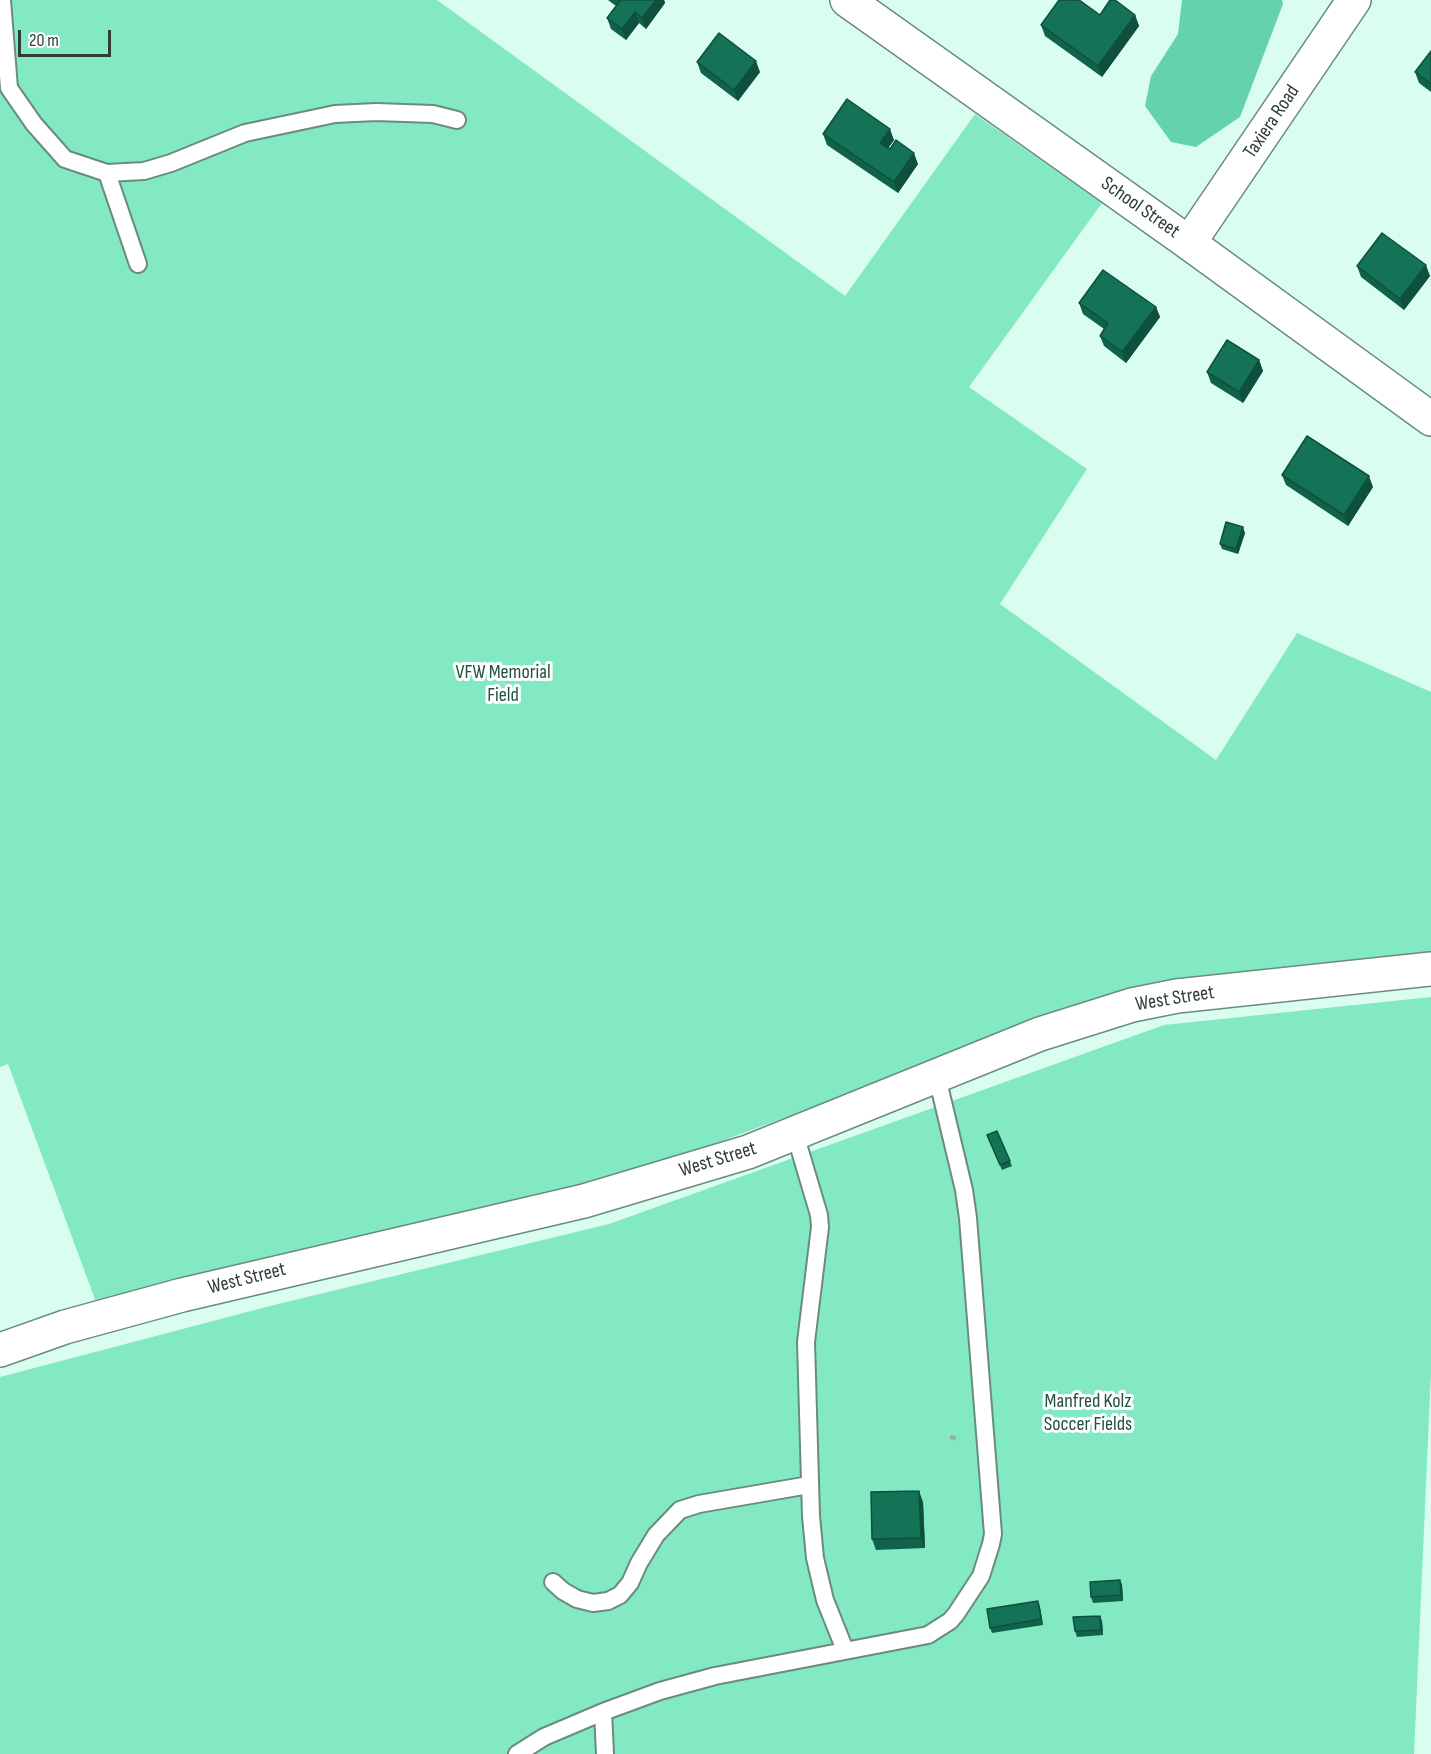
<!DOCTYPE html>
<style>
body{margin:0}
#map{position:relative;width:1431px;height:1754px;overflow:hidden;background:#d9feef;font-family:"Sofia Sans Condensed",sans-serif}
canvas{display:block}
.scale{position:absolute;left:18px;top:30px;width:93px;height:27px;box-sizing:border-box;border:3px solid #2e3d37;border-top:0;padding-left:8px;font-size:18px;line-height:21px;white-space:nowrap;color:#2e3d37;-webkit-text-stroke:4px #fff;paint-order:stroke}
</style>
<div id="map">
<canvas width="1431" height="1754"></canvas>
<div class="scale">20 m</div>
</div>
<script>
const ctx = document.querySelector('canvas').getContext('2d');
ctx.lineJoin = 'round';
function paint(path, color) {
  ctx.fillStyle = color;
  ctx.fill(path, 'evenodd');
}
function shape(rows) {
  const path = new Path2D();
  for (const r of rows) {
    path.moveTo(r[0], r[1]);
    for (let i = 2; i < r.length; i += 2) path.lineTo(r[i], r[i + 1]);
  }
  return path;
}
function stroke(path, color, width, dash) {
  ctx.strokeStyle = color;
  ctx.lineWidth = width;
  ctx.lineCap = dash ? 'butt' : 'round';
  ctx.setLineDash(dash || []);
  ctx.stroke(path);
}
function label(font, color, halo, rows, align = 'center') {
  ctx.font = font + ' "Sofia Sans Condensed",sans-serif';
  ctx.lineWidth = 6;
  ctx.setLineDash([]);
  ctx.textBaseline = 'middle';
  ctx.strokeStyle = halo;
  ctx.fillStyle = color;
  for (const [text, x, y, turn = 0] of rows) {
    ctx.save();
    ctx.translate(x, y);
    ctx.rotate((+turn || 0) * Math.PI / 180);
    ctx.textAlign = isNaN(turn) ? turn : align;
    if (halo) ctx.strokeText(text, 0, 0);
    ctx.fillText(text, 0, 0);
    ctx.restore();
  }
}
paint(shape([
 [0,0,437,0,845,296,975,114,1102,203,969,387,1087,469,1000,604,1216,760,1297,633,1431,692,1431,953,1349,960,1236,974,881,1082,665,1162,488,1208,96,1302,8,1064,0,1067],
 [1431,997,1431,1372,1414,1754,0,1754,0,1377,270,1306,609,1224,1164,1025]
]), '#82e9c3');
paint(shape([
 [1182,0,1282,0,1283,4,1240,117,1196,147,1171,142,1145,106,1151,76,1178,34]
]), '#64d3ac');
const service = shape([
 [2,0,9,88,34,124,65,159,107,173,144,171,171,163,245,133,335,114,376,112,433,114,457,120],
 [107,173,138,264],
 [795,1134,819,1215,820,1227,806,1342,811,1516,815,1558,825,1600,845,1650],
 [553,1582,563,1591,577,1599,593,1603,608,1601,620,1595,630,1583,639,1563,656,1535,680,1510,699,1504,809,1485],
 [517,1754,544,1737,603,1712],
 [605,1754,603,1712,660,1691,715,1676,928,1635,950,1621,956,1614,981,1576,991,1544,993,1534,968,1218,964,1190,937,1077]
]);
const minor = shape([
 [1189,243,1354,0]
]);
const tertiary = shape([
 [847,0,1189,243,1431,419],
 [0,1350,65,1327,182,1295,584,1201,748,1152,1040,1034,1132,1005,1177,996,1431,969]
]);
stroke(service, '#6a8c7e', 20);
stroke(minor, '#6a8c7e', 36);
stroke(tertiary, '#6a8c7e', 36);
stroke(shape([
 [950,1437,959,1439]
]), '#93afa3', 4, [6, 3]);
stroke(service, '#fff', 16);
stroke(minor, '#fff', 33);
stroke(tertiary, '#fff', 33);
paint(shape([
 [608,0,664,0,665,3,646,29,639,23,626,40,611,29,607,18,616,6],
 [1100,15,1135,15,1139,26,1102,77,1045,36,1041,25],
 [1431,51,1431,92,1419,83,1415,72],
 [697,62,760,72,738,101,701,73],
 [823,134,894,140,888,148,918,164,898,193,827,145],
 [1357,266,1430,276,1404,310,1361,277],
 [1079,303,1156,307,1160,317,1126,363,1104,346,1100,336,1104,329,1083,314],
 [1259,360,1263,371,1243,403,1211,383,1207,372],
 [1282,475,1373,487,1348,526,1286,485],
 [1245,533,1238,554,1222,549,1220,544],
 [997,1131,1012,1166,1002,1170,987,1135],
 [923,1502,925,1548,876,1550,872,1539],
 [1120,1580,1122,1585,1123,1601,1093,1603,1091,1597],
 [1040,1607,1043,1625,992,1633,990,1628],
 [1102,1621,1103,1635,1077,1637,1075,1631]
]), '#11624b');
paint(shape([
 [656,0,664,0,665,3,646,29,642,18],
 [635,12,639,23,626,40,622,29],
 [1135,15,1139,26,1102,77,1098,66],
 [756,61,760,72,738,101,734,90],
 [890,129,894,140,884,154,880,143],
 [914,153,918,164,898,193,894,182],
 [1426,265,1430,276,1404,310,1400,299],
 [1156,307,1160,317,1126,363,1122,352],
 [1259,360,1263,371,1243,403,1239,392],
 [1369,476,1373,487,1348,526,1344,515],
 [1243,527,1245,533,1238,554,1236,549],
 [919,1491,923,1502,925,1548,921,1538],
 [1120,1580,1122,1585,1123,1601,1121,1595],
 [1038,1601,1040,1607,1043,1625,1041,1619],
 [1100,1616,1102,1621,1103,1635,1101,1630]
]), '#0e503d');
const building = shape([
 [619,0,656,0,642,18,635,12,622,29,607,18,620,1,619,0],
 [1059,0,1079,0,1100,15,1110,0,1115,0,1135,15,1098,66,1041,25,1059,0],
 [719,33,756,61,734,90,697,62,719,33],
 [1431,51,1431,84,1415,72,1431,51],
 [847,99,890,129,880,143,890,149,896,140,914,153,894,182,823,134,847,99],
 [1382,233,1426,265,1400,299,1357,266,1382,233],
 [1103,270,1156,307,1122,352,1100,336,1108,323,1079,303,1103,270],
 [1227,340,1259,360,1239,392,1207,372,1227,340],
 [1307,436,1369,476,1344,515,1282,475,1307,436],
 [1226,522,1243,527,1236,549,1220,544,1226,522],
 [997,1131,1010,1161,1000,1165,987,1135,997,1131],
 [919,1491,921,1538,872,1539,871,1492,919,1491],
 [1120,1580,1121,1595,1091,1597,1090,1582,1120,1580],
 [1038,1601,1041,1619,990,1628,987,1609,1038,1601],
 [1100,1616,1101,1630,1075,1631,1073,1617,1100,1616]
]);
paint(building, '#147257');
stroke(building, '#0e503d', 1.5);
label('20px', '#2e3d37', '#fff', [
 ["Taxiera Road",1272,122,-56],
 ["School Street",1140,208,35],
 ["West Street",1175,999,-9],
 ["West Street",718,1160,-17],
 ["West Street",247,1279,-14]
]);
label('20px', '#235241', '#fff', [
 ["VFW Memorial",503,673],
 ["Field",503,696],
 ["Manfred Kolz",1088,1402],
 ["Soccer Fields",1088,1425]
]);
</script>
